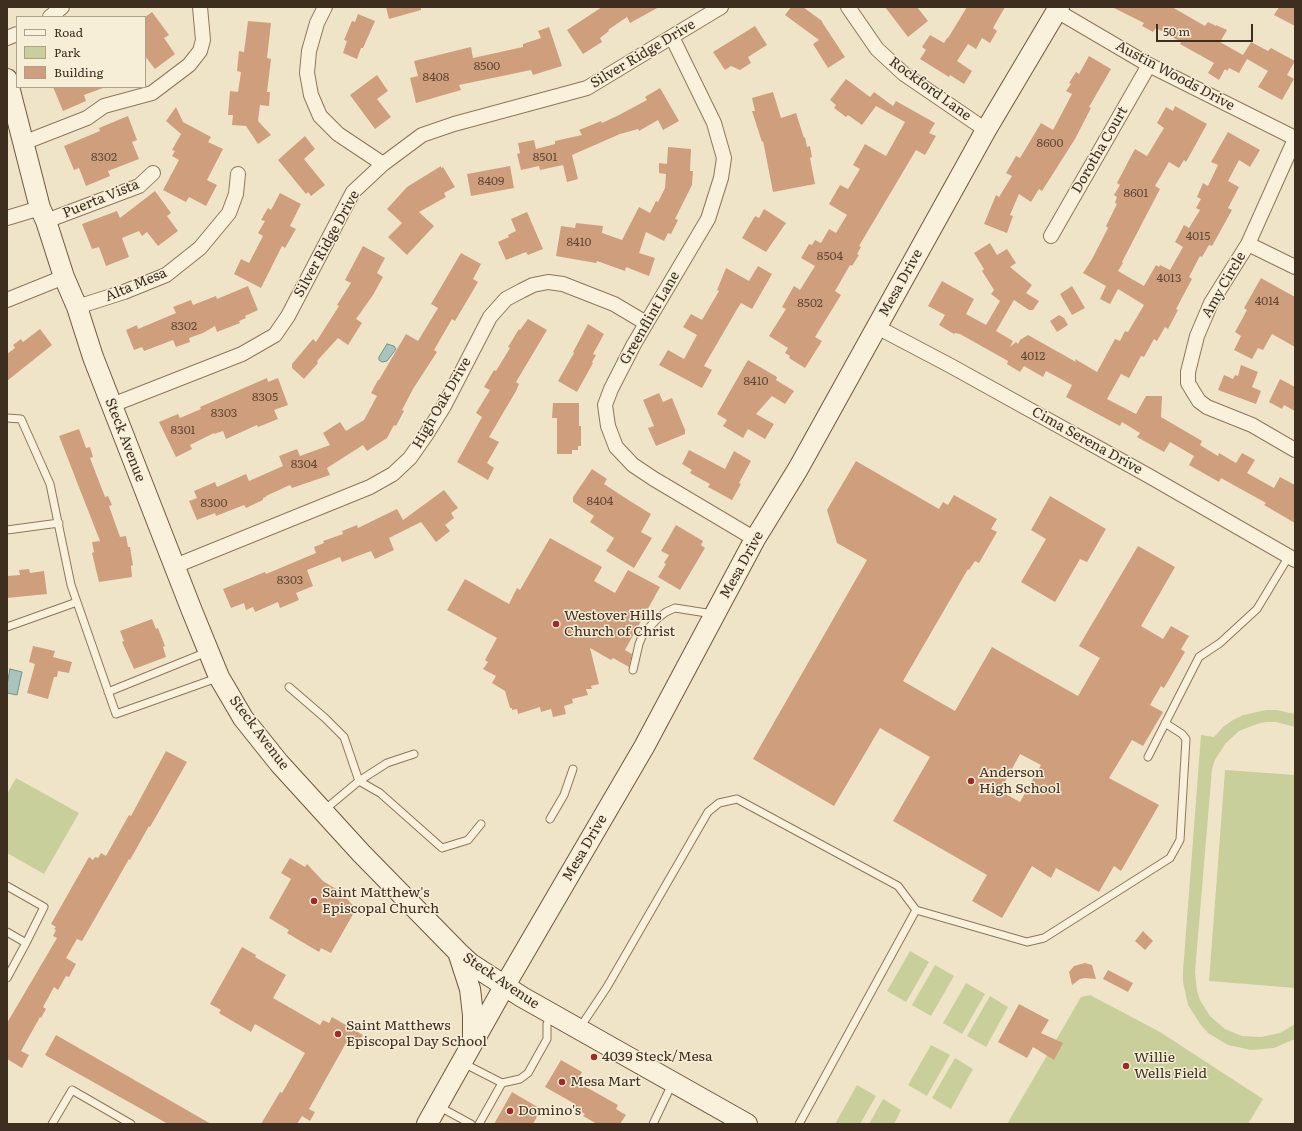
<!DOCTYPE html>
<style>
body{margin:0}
#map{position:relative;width:1302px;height:1131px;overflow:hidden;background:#f0e4c8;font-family:Literata,serif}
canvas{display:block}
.frame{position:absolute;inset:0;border:8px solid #3d2e20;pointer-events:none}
.legend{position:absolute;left:16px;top:16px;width:130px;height:72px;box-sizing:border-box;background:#f7eed8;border:1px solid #ada18e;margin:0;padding:5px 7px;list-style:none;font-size:12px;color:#3d2e20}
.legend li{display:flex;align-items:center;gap:8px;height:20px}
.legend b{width:20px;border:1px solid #ada18e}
.scale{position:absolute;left:1156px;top:24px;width:97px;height:18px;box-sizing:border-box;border:2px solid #3d2e20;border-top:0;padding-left:5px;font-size:12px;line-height:14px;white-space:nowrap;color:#3d2e20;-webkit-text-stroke:3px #f7eed8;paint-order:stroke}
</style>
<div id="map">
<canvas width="1302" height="1131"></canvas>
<div class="frame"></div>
<ul class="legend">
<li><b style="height:5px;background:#faf1dc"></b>Road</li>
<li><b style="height:11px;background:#c9cf9b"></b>Park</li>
<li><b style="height:11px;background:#cf9f7d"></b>Building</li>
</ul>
<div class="scale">50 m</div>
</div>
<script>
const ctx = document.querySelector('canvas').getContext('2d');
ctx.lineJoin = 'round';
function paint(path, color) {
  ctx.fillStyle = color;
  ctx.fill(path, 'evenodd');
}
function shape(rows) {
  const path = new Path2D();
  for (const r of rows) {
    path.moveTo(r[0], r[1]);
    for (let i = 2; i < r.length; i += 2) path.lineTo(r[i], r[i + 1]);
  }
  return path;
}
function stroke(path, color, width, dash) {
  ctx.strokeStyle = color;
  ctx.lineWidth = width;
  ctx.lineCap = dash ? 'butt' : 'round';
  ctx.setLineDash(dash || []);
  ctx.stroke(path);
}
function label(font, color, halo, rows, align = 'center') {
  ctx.font = font + ' Literata,serif';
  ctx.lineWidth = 3;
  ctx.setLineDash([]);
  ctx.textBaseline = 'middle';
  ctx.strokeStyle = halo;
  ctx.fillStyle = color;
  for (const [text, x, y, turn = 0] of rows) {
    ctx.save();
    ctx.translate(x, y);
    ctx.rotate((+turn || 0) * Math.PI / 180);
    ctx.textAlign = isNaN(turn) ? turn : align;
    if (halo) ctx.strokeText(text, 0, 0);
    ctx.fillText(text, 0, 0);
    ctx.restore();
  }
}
paint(shape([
 [1266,710,1277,710,1295,714,1295,727,1276,722,1266,722,1257,724,1239,731,1225,744,1215,760,1212,769,1195,972,1197,991,1200,1000,1210,1016,1225,1029,1242,1036,1261,1037,1280,1033,1295,1024,1295,1039,1274,1048,1251,1050,1228,1045,1208,1033,1200,1024,1188,1005,1183,982,1183,971,1201,735,1214,737,1223,727,1233,720,1243,715],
 [1225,770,1295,775,1295,988,1209,981],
 [16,778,79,813,44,874,7,853,7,794],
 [910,951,929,962,906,1002,887,991],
 [935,965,954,976,931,1016,912,1005],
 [966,983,985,994,962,1034,943,1023],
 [1090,995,1160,1032,1263,1099,1248,1124,1007,1124,1081,997],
 [990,996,1008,1007,986,1047,967,1036],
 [931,1045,950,1055,927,1096,908,1085],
 [955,1058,973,1069,951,1109,932,1098],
 [857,1085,876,1096,860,1124,835,1124],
 [883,1099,901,1110,894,1124,869,1124]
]), '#c9cf9b');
const water = shape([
 [387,344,394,346,396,349,387,361,382,362,379,360,379,357,387,344],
 [10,669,22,672,17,695,7,693,7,685,10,669]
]);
paint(water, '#a9c4bc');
stroke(water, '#6f938a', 1);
paint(shape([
 [386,7,421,7,421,10,389,19],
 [602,7,659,7,630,23,627,17,608,30,609,31,600,38,602,42,583,54,567,30],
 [791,7,803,7,822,21,822,22,845,57,828,68,813,44,819,40,785,15],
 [885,7,917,7,928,21,908,37],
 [967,7,1005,7,993,28,997,31,990,43,982,38,976,49,968,44,957,61,972,71,964,84,950,75,949,77,920,59,926,50,922,47,930,35,944,43,947,38,948,38],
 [1112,7,1172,7,1205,26,1208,22,1216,26,1216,25,1227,30,1220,42,1243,55,1251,42,1268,51,1271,48,1295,61,1287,75,1294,79,1282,100,1258,87,1268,71,1247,59,1239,73,1229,68,1227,71,1225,69,1219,80,1208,73,1214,63,1180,44,1181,42,1156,28,1153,32,1142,26,1144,23],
 [1279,7,1295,7,1295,26,1274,15],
 [152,12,169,35,164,38,175,54,155,69,145,56,145,17],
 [358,14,375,21,363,48,361,48,357,59,343,53,347,41,344,40,352,21,355,22],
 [248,21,271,23,267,58,271,59,267,92,270,92,269,106,260,105,258,121,271,135,258,144,246,126,232,125,233,115,228,115,230,91,238,92,241,72,237,71,239,51,244,52],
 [755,26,767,45,748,57,751,63,740,70,731,66,725,70,713,52],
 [549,27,562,66,533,75,531,70,459,85,461,90,416,103,410,78,418,76,414,61,471,47,473,58,523,47,523,44,541,38,538,31],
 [1089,56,1111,69,1089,107,1091,108,1075,139,1042,191,1039,189,1031,202,1019,194,1010,215,1013,216,1007,233,984,224,996,195,999,197,1012,176,1006,173,1016,156,1020,158,1041,123,1053,130,1072,94,1066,91,1071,84,1069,83,1076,72,1079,74],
 [377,75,388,91,377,99,391,117,375,129,350,95],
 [846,79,870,97,874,92,893,106,896,101,935,123,929,133,936,136,925,155,916,150,859,246,861,247,857,254,859,255,852,266,850,265,835,291,841,295,815,337,822,341,805,368,789,358,790,356,785,353,788,348,769,336,786,309,782,307,794,286,800,290,815,266,801,258,809,244,812,245,815,240,821,243,829,229,836,233,847,215,829,204,840,185,848,189,860,169,853,165,865,144,886,156,905,122,876,106,862,125,848,115,846,117,834,108,836,105,830,100],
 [53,87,103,87,103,88,84,95,86,101,63,111],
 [660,88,679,121,663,130,658,120,639,131,638,129,620,134,572,155,578,179,567,182,563,165,540,170,539,166,521,170,517,154,520,153,518,143,534,140,536,149,555,144,555,141,582,135,579,130,601,121,602,123,619,115,647,100,645,97],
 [773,92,781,118,796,113,804,138,805,137,807,147,810,146,812,157,810,158,815,184,773,192,763,141,762,142,752,111,755,111,752,98],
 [1175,106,1207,124,1186,162,1184,160,1179,168,1169,162,1155,186,1160,189,1122,262,1123,263,1118,271,1144,286,1156,265,1159,267,1160,265,1170,270,1183,247,1175,242,1184,225,1189,228,1200,210,1196,208,1201,199,1197,197,1203,183,1208,186,1218,165,1211,162,1228,132,1260,150,1250,167,1239,160,1228,181,1239,187,1228,208,1232,210,1212,246,1209,245,1202,257,1200,256,1189,277,1192,279,1176,309,1178,310,1168,329,1165,327,1157,341,1154,339,1144,357,1141,356,1129,378,1121,374,1107,399,1136,414,1146,396,1162,396,1161,417,1202,441,1200,445,1218,456,1219,453,1236,463,1242,453,1255,460,1247,473,1274,488,1280,477,1295,485,1295,523,1264,505,1266,503,1221,478,1219,482,1189,465,1194,456,1170,442,1164,452,1137,437,1140,433,1122,422,1120,426,1066,397,1072,385,1046,371,1043,377,1024,366,1020,372,1007,364,1008,361,960,334,955,333,954,334,939,325,945,315,928,306,942,281,974,299,966,314,986,325,1000,301,991,294,994,290,982,271,984,269,974,253,990,243,997,255,1007,249,1016,263,1010,267,1032,285,1026,293,1039,301,1033,310,1029,310,1014,300,996,331,1013,341,1010,347,1016,342,1018,344,1020,340,1028,335,1076,362,1075,359,1097,372,1115,339,1120,341,1125,331,1128,332,1144,305,1118,289,1110,304,1100,299,1106,286,1083,273,1092,259,1108,228,1106,226,1117,204,1115,203,1117,197,1114,195,1120,185,1117,183,1129,160,1135,149,1147,156,1164,128,1157,123,1166,107,1173,111],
 [176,107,183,122,211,137,208,142,223,149,207,180,217,185,206,206,189,197,186,202,163,190,179,160,172,156,175,151,172,150,181,134,166,121],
 [128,116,137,140,132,142,139,159,108,171,110,176,86,186,79,168,74,170,64,146,100,131,99,128],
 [305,136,315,149,304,159,325,185,311,196,308,192,306,194,278,160],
 [668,147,691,149,690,171,693,171,692,185,675,219,678,220,671,234,668,233,664,241,646,232,639,253,655,258,649,276,626,267,625,271,597,261,596,263,556,256,561,226,575,228,576,223,603,226,602,233,622,240,639,207,650,213,656,201,658,202,665,188,666,174,659,173,659,163,667,164],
 [441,166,441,168,443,167,455,187,444,193,446,197,419,212,434,226,407,255,388,237,402,223,387,209,407,187],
 [510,166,514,188,471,196,467,174],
 [155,191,171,213,167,216,178,231,158,246,147,232,142,236,139,231,122,238,129,257,106,266,99,247,92,249,82,224,117,211,120,218],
 [280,193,301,204,290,226,296,229,285,248,282,246,261,288,234,274,241,259,249,263,263,236,258,233,265,221,261,220,268,208,271,210],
 [764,209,786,223,766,252,742,238,755,216,759,218],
 [527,212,543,249,528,255,526,252,506,260,498,242,509,237,508,235,516,231,511,219],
 [363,246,385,258,377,273,383,277,373,295,356,319,362,323,348,345,338,338,317,361,318,363,304,379,292,368,292,364,313,339,316,342,339,306,337,305,351,283,345,280],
 [461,253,481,264,473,279,478,282,455,321,452,319,434,350,437,352,413,389,402,410,404,411,396,426,394,425,387,438,367,451,363,445,327,468,330,475,292,488,290,485,266,496,266,497,263,498,263,500,246,508,244,505,216,516,215,513,197,520,189,501,197,498,194,491,215,482,217,487,246,474,249,481,283,466,279,456,297,449,300,456,330,445,323,433,340,422,346,431,364,420,377,396,371,393,378,380,379,380,406,334,418,341,438,308,431,304],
 [758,266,772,274,752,309,741,303,736,311,704,366,712,370,702,388,659,365,668,350,684,359,697,335,683,327,691,314,702,320,719,291,717,290,726,268,749,281],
 [1261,278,1295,297,1295,347,1272,334,1263,350,1258,348,1252,359,1234,350,1241,336,1235,332,1247,310,1244,308],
 [248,286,258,310,245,316,246,318,239,321,240,323,217,332,215,326,203,333,189,338,190,342,176,347,173,340,144,351,142,347,134,350,126,330,137,325,138,329,176,313,173,307,191,300,193,305,216,296,217,299],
 [1072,286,1085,308,1072,315,1060,294],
 [1059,315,1064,318,1068,325,1057,332,1050,321],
 [528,319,547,330,516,382,519,384,516,391,489,437,499,442,487,463,494,468,488,480,457,462,482,417,476,413,490,390,484,387,494,370,496,371,510,348,508,347,519,329,520,330],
 [588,324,604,334,593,354,596,355,592,362,593,363,577,392,558,381,574,353,573,352],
 [40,329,52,345,7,381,7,354,15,348,13,345,21,339,23,342],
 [748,360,777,377,776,380,794,391,785,404,772,396,756,414,774,424,765,439,748,429,743,438,723,426,727,420,717,414],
 [1241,365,1258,372,1252,387,1261,391,1256,404,1218,390,1224,375,1233,379,1235,375,1238,376],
 [267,378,268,382,278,378,288,405,274,410,278,419,258,427,257,425,226,439,223,431,214,434,214,433,190,445,192,449,176,457,159,422,178,414,180,418,201,409,200,407],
 [1280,379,1295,387,1295,411,1284,405,1282,409,1269,402],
 [659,393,663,402,672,398,685,430,685,434,656,446,648,428,654,426,643,400],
 [553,403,579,403,579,426,581,426,581,446,578,446,578,450,572,450,572,454,557,454,557,418,552,418],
 [79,429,86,448,90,447,93,457,90,458,105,497,108,496,112,505,109,506,120,537,126,536,128,547,130,547,133,565,131,566,132,577,99,582,92,553,94,552,92,542,100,541,59,436],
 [689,450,725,469,734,451,751,461,739,483,741,484,732,500,708,487,710,484,690,473,692,470,682,464],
 [856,461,939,509,943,502,948,505,954,495,997,519,991,529,997,532,979,563,975,561,969,570,968,569,903,681,955,711,992,647,1078,696,1100,658,1079,646,1138,546,1175,567,1141,626,1163,639,1171,626,1189,636,1181,649,1185,652,1164,688,1161,686,1150,705,1163,712,1143,746,1132,740,1109,778,1159,805,1121,871,1114,866,1099,892,1056,868,1051,878,1032,866,1002,918,972,901,987,875,893,821,930,757,880,728,834,806,753,759,867,560,837,543,827,510],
 [1020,754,1041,765,1020,802,1000,791],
 [592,469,607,479,604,484,630,501,651,514,641,532,652,538,634,568,606,551,614,538,590,522,594,516,573,502,573,497],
 [444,490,458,508,451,513,454,518,445,525,450,531,436,542,421,522,389,538,394,550,375,559,371,551,342,562,340,557,307,570,313,586,296,593,299,600,280,608,278,602,255,612,253,607,246,610,244,603,231,608,223,589,265,572,266,574,316,553,314,547,324,543,323,541,343,534,342,531,357,525,358,528,397,509,403,520],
 [1050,496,1106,529,1087,562,1080,559,1055,602,1021,582,1046,539,1031,530],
 [676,525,703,541,701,545,705,548,680,590,658,577,666,564,664,563,669,555,661,551],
 [550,538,602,567,594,581,615,593,628,570,660,587,625,650,632,654,629,667,613,658,611,660,590,648,599,684,591,686,592,689,586,689,588,695,572,699,573,703,564,706,566,714,553,717,551,709,541,712,540,707,518,714,517,709,512,710,512,708,510,708,505,691,492,683,496,676,483,669,488,662,485,660,497,638,447,610,465,579,509,604,517,588,520,590],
 [29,569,30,573,44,571,47,594,7,598,7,576,20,575,19,570],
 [152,619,156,629,158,628,165,646,163,647,166,657,134,669,122,642,124,641,120,631],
 [33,646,55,651,53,657,72,662,69,673,58,671,57,677,54,677,48,699,27,693,35,664,29,662],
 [166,751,187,762,150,827,149,826,130,860,129,859,82,941,77,939,66,958,76,964,69,977,66,976,58,990,54,987,43,1007,46,1009,41,1018,40,1017,21,1051,29,1055,22,1068,7,1059,7,1023,57,938,53,936,56,930,54,929,56,927,51,924,89,857,93,860,95,857,98,858,101,853,106,856,129,815,131,816],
 [290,858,305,867,307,864,323,881,341,892,356,909,331,953,321,948,319,952,287,933,289,930,269,918,291,879,281,873],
 [1143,931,1153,941,1145,950,1135,941],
 [242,947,256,955,255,957,286,975,273,998,320,1025,323,1020,329,1023,332,1017,363,1035,355,1048,346,1043,309,1109,315,1112,310,1121,302,1116,297,1124,261,1124,280,1092,282,1093,305,1053,255,1024,251,1032,219,1013,221,1010,210,1004],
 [1085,963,1092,965,1096,979,1085,978,1080,979,1072,985,1069,972,1074,966],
 [1108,970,1133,983,1128,992,1103,979],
 [1019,1004,1049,1020,1041,1033,1063,1043,1054,1060,1033,1047,1027,1058,998,1042],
 [56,1035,131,1078,211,1124,168,1124,45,1055],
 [561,1060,582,1072,577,1082,618,1105,616,1109,626,1115,620,1124,597,1124,583,1116,585,1114,573,1107,575,1104,545,1087],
 [512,1092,541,1109,533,1124,494,1124]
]), '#cf9f7d');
const lane = shape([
 [7,418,21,419,50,484,71,585,116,714,217,678],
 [7,530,59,523],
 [7,627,77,602],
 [633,670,639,644,643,634,658,618,666,612,675,608,713,614],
 [289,687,325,718,344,737,359,781,380,793,442,848,468,840,481,824],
 [108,692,207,652],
 [1148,757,1199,657,1220,643,1257,609,1289,556],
 [323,811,359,781,387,763,414,754],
 [550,819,564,795,573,769],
 [7,886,44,907,26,943,7,978],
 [7,932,26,943],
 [579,1029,607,987,708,812,719,803,737,799,898,886,916,910],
 [463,1063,502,1083,479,1124],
 [502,1083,520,1079,528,1073,547,1039,547,1024,551,1014],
 [438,1106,471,1124],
 [52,1124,72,1090,131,1124],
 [653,1124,672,1084],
 [799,1124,916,910,1027,942,1044,938,1170,858,1180,840,1186,739,1182,734,1165,723]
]);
const street = shape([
 [325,7,317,23,309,51,307,73,311,95,320,116,338,134,383,164],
 [848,7,877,49,904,74,986,130],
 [1057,11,1149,65,1295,138],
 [50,17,62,7],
 [672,37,714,123,724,158,721,178,708,219,634,344,611,389,605,405,608,426,616,447,633,465,654,479,755,539],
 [7,38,17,34],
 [1295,139,1248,244,1211,303,1197,336,1188,372,1188,383,1194,393,1199,401,1207,407,1252,425,1295,450],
 [23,143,87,118,104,106,152,93,189,65,200,51,203,40,200,7],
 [7,218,40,208],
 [46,221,139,186,153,173],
 [1051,236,1149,65],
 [1248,244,1295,267],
 [7,300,64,277],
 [77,307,124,292,166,275,200,248,229,213,236,194,238,174],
 [877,327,951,366,1149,476,1295,560],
 [112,405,242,354,275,335,288,316,353,192,383,164,422,135,454,124,587,88,721,7],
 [175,566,370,487,393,474,410,458,426,435,444,406,490,317,506,299,521,291,533,285,548,282,563,284,614,304,646,323]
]);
const secondary = shape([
 [7,79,40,208,46,221,64,277,77,307,93,357,192,611,219,677,243,718,279,763,361,853,458,952,471,964,522,997,747,1124],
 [458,952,470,989,473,1015,473,1042],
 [427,1124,504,987,644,747,755,539,798,469,986,130,1059,7]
]);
stroke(lane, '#8d765c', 9);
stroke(street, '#8d765c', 16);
stroke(secondary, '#6f573f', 22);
stroke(lane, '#faf1dc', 7);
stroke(street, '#faf1dc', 14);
stroke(secondary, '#faf1dc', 20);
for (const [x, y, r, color] of [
 [556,624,4,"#9e2a2b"],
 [971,781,4,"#9e2a2b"],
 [314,901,4,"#9e2a2b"],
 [338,1034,4,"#9e2a2b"],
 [594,1057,4,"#9e2a2b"],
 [1126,1066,4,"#9e2a2b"],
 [562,1082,4,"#9e2a2b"],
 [510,1111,4,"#9e2a2b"]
]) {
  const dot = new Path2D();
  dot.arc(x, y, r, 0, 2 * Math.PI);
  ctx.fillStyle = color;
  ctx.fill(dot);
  stroke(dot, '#f7eed8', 1.5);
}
label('12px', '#624a37', null, [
 ["8500",487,66],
 ["8408",436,77],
 ["8600",1050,143],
 ["8302",104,157],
 ["8501",545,157],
 ["8409",491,181],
 ["8601",1136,193],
 ["4015",1198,236],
 ["8410",579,242],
 ["8504",830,256],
 ["4013",1169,278],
 ["4014",1267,301],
 ["8502",810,303],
 ["8302",184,326],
 ["4012",1033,356],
 ["8410",756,381],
 ["8305",265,397],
 ["8303",224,413],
 ["8301",183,430],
 ["8304",304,464],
 ["8404",600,501],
 ["8300",214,503],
 ["8303",290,580]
]);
label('14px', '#3d2e20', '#f7eed8', [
 ["Silver Ridge Drive",643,54,-31],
 ["Austin Woods Drive",1175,76,28],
 ["Rockford Lane",930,89,36],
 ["Dorotha Court",1100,150,-60],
 ["Puerta Vista",101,199,-22],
 ["Silver Ridge Drive",327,244,-61],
 ["Mesa Drive",901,283,-61],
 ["Alta Mesa",136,285,-23],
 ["Amy Circle",1224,285,-60],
 ["Greenflint Lane",650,318,-60],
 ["High Oak Drive",442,403,-60],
 ["Steck Avenue",125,440,69],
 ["Cima Serena Drive",1087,441,29],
 ["Mesa Drive",742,565,-61],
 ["Steck Avenue",259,733,53],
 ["Mesa Drive",585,848,-60],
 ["Steck Avenue",501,981,34]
]);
label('14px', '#3d2e20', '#f7eed8', [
 ["Westover Hills",564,616],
 ["Church of Christ",564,632],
 ["Anderson",979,773],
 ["High School",979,789],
 ["Saint Matthew's",322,893],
 ["Episcopal Church",322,909],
 ["Saint Matthews",346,1026],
 ["Episcopal Day School",346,1042],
 ["4039 Steck/Mesa",602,1057],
 ["Willie",1134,1058],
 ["Wells Field",1134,1074],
 ["Mesa Mart",570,1082],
 ["Domino's",518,1111]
], 'left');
</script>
